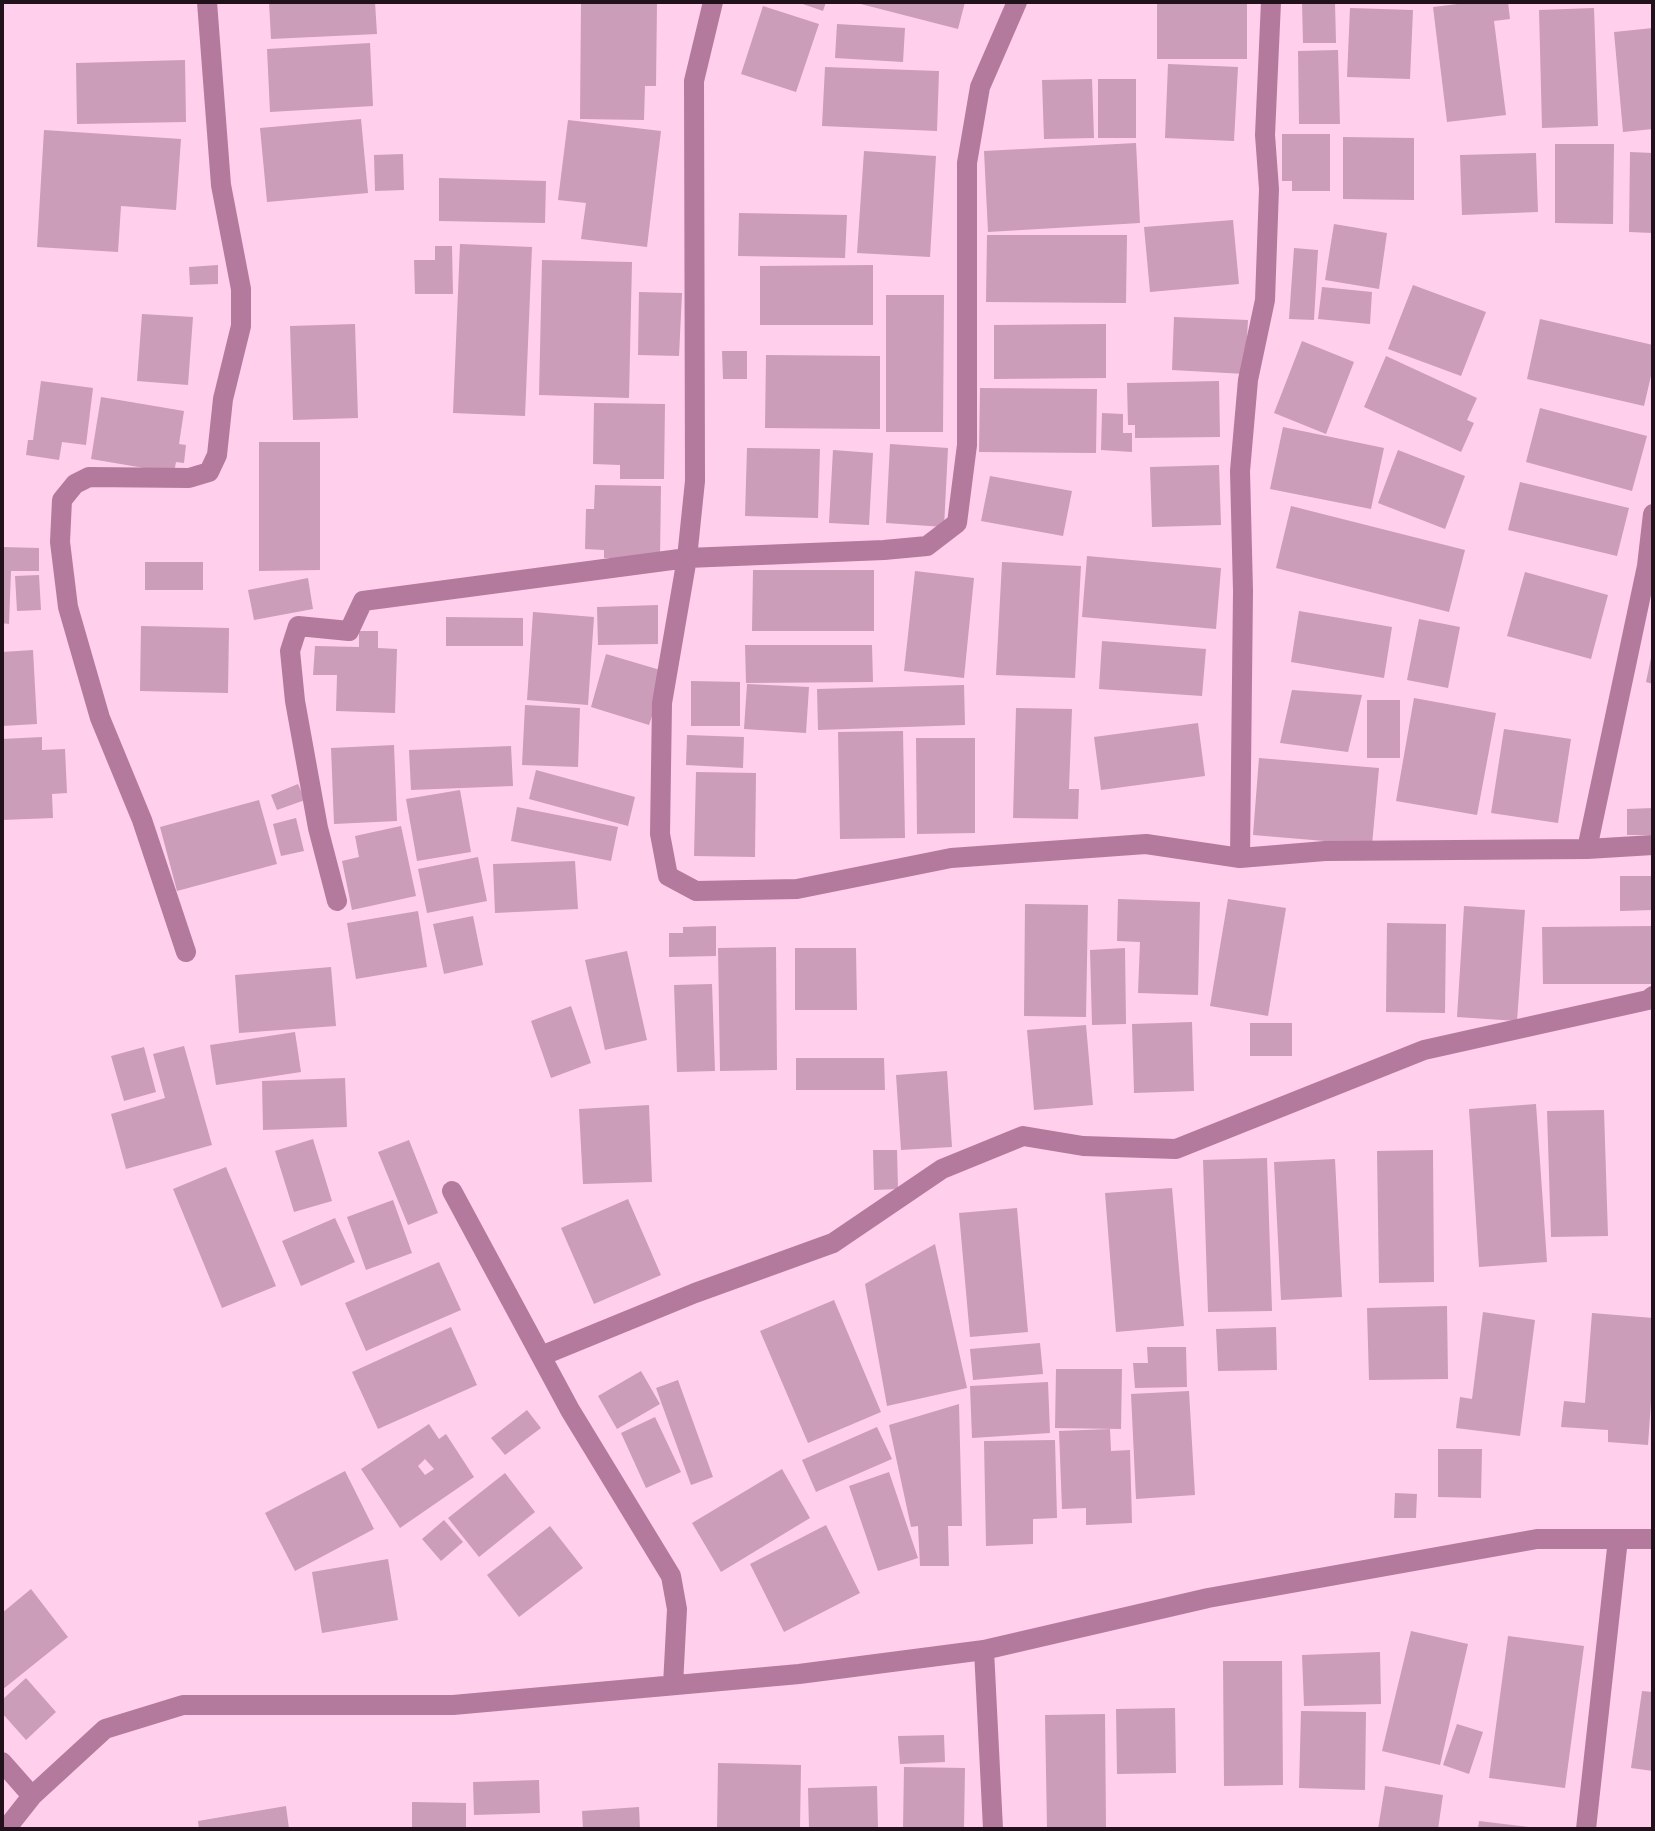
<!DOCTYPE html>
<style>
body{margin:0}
#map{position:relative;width:1655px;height:1831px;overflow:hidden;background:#ffcfeb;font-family:Lato,sans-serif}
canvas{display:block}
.frame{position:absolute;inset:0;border:4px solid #21111b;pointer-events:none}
</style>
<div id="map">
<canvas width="1655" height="1831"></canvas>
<div class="frame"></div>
</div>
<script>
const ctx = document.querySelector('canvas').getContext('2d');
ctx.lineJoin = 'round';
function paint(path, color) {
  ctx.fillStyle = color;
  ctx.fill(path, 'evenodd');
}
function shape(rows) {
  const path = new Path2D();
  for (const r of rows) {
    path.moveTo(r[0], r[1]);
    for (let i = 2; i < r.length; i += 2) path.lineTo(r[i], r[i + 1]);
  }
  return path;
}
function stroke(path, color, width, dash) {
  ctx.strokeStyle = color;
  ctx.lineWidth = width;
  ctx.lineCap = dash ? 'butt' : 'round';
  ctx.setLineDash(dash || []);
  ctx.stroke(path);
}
paint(shape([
 [269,2,375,2,377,34,271,39],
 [581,2,657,2,656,86,645,86,644,120,580,119],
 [797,2,826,2,823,11],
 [853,2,965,2,958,29],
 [1157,2,1247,2,1247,59,1157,59],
 [1302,2,1335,2,1336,43,1303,43],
 [1474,2,1508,2,1510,19,1494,21,1506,115,1447,122,1433,7],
 [763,6,819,24,796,92,741,74],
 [1350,8,1413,10,1410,79,1347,77],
 [1594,8,1598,126,1542,128,1539,10],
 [837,24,905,28,903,62,835,58],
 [1653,28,1653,129,1623,132,1614,32],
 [370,43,373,106,270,112,267,49],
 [1338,50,1340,124,1299,124,1298,51],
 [185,60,186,122,77,124,76,63],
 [1168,64,1238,67,1234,141,1165,138],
 [825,67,939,71,937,131,822,126],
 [1092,79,1094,138,1044,139,1042,80],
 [1098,79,1136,79,1136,138,1098,138],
 [361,119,368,193,267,202,260,128],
 [568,120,661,131,647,247,581,239,586,203,558,200],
 [44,130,181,139,176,210,121,206,118,252,37,247],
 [1282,134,1330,134,1330,191,1292,191,1292,181,1282,181],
 [1343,137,1414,138,1414,200,1343,199],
 [1136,143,1140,223,988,232,984,151],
 [1555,144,1614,144,1613,224,1555,223],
 [864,151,936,156,930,257,857,253],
 [1630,152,1653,153,1653,233,1629,232],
 [1536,153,1538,212,1462,215,1460,155],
 [403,154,404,190,375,191,374,155],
 [439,178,546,181,545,223,439,221],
 [739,213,847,215,845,258,738,256],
 [1233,220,1239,284,1150,292,1144,227],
 [1334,224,1387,233,1379,289,1325,280],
 [987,235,1127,235,1126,303,986,302],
 [460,244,532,247,525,416,453,413],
 [435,246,452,246,453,294,415,294,414,260,435,260],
 [1294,248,1318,250,1314,320,1289,319],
 [542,260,632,262,629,398,539,395],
 [218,265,218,284,190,285,189,267],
 [873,265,873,325,760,325,760,266],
 [1413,285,1486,312,1461,376,1388,349],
 [1322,287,1372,292,1370,324,1318,319],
 [639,292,682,293,679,356,638,355],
 [886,295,944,295,943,432,886,432],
 [142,314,193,317,188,385,137,381],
 [1174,317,1248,320,1245,374,1172,370],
 [1540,319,1653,345,1653,367,1644,406,1527,379],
 [355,324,358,418,293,420,290,326],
 [1106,324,1106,378,994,379,994,325],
 [1302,341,1354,362,1326,434,1274,413],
 [722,351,747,351,747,379,723,379],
 [766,355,880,356,880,429,765,428],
 [1386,356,1477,398,1467,420,1474,423,1461,452,1364,407],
 [41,381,93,388,86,445,62,442,59,460,26,455,28,440,33,440],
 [1219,381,1220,437,1135,438,1135,425,1128,425,1127,383],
 [980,388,1097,389,1096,453,979,452],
 [101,397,184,411,179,444,186,445,184,463,176,462,174,473,91,459],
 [594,403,665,404,664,479,620,479,620,465,593,464],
 [1540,408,1647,436,1632,491,1526,462],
 [1102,413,1123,414,1123,433,1132,433,1132,452,1101,450],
 [1283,427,1384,448,1371,509,1270,489],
 [259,442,320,442,320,570,259,571],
 [890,444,948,448,944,527,886,523],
 [747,448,820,449,818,518,745,516],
 [833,450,873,453,869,525,829,523],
 [1398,450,1465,476,1445,529,1378,503],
 [1219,465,1221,525,1152,527,1150,467],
 [990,476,1072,491,1063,536,981,521],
 [1520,482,1629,508,1617,556,1508,530],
 [595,485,661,486,660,558,604,558,604,550,585,549,586,509,594,509],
 [1291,506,1465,550,1449,612,1276,568],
 [2,547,39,548,39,571,11,571,9,624,2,623],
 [1087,556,1221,568,1216,629,1082,617],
 [145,562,203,562,203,590,145,590],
 [1002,562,1081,566,1075,678,996,675],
 [753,570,874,570,874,631,752,631],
 [915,571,974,578,964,678,904,671],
 [1525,572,1608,595,1591,659,1507,636],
 [39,575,41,610,17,611,15,576],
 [308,578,313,609,254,620,248,590],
 [658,605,658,644,598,645,597,607],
 [1299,611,1392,627,1384,678,1291,662],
 [533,612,594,617,588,705,527,700],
 [446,617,523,618,523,646,446,646],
 [1419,619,1460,627,1448,688,1407,680],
 [141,626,229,628,228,693,140,691],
 [359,631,378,631,378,648,397,649,395,713,336,711,337,675,313,675,315,646,359,647],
 [1102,641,1206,649,1202,696,1099,689],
 [745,645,872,645,873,682,746,683],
 [33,650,37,724,2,726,2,652],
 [1652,653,1653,653,1653,684,1646,682],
 [606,654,667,672,649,725,591,707],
 [691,681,740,682,740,726,691,726],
 [747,684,809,687,806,733,744,729],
 [964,685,965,725,818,730,817,689],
 [1292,690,1362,695,1348,752,1280,743],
 [1414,698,1496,713,1477,815,1396,801],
 [1367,700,1400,700,1400,758,1367,758],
 [525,705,580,708,578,767,522,765],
 [1016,708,1072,709,1069,789,1079,789,1078,819,1013,818],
 [1198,723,1205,776,1101,790,1094,737],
 [1504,729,1571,739,1558,823,1491,813],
 [903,731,905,838,840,839,838,732],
 [687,735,744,737,743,768,686,765],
 [42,737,42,750,65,749,67,793,52,794,53,818,2,820,2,739],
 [916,738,975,738,975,833,917,834],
 [394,745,397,821,334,824,331,748],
 [511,746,513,786,411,790,409,750],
 [1259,758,1379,768,1372,845,1253,835],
 [536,770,635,797,628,826,529,799],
 [696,772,756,773,755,857,694,856],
 [298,784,305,800,277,810,271,795],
 [460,790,471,852,417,861,406,799],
 [259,800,277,864,177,891,160,827],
 [517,807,618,827,611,861,511,841],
 [1653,808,1653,835,1627,835,1627,809],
 [296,818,304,851,281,856,273,824],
 [401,826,416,896,352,910,342,861,359,857,355,836],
 [478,857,487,901,427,913,418,869],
 [575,861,578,909,495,913,493,864],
 [1620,876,1653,876,1653,910,1620,911],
 [1118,899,1200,902,1198,995,1138,993,1140,942,1117,941],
 [1228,899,1286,908,1268,1016,1210,1006],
 [1025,904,1088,905,1086,1017,1024,1016],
 [1464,906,1525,910,1517,1021,1457,1017],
 [418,911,427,967,356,979,347,923],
 [473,916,483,965,444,974,433,924],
 [1387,923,1446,924,1445,1013,1386,1012],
 [716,926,716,956,669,957,669,933,683,933,683,927],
 [1653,926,1653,984,1543,984,1542,927],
 [776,947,777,1070,720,1071,718,948],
 [795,948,856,948,857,1010,795,1010],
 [1125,948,1126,1024,1092,1025,1090,950],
 [627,951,647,1040,605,1050,585,960],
 [331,967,336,1026,239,1033,235,975],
 [712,984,715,1071,677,1072,674,985],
 [571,1006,591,1063,551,1078,531,1021],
 [1192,1022,1194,1091,1134,1093,1132,1024],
 [1250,1023,1292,1023,1292,1056,1250,1056],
 [1086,1025,1093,1105,1034,1110,1027,1030],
 [295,1032,301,1072,216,1085,210,1045],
 [184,1046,212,1145,126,1169,111,1114,165,1098,153,1054],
 [144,1047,156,1092,124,1101,111,1056],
 [796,1058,884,1058,885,1090,796,1090],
 [947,1071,952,1147,901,1150,896,1075],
 [345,1078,347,1127,263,1130,262,1081],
 [1536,1104,1547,1262,1479,1267,1469,1109],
 [649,1105,652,1182,583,1184,579,1109],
 [1604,1110,1608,1236,1551,1237,1547,1111],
 [313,1139,332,1201,294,1212,275,1151],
 [409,1140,438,1213,408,1225,378,1152],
 [873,1150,897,1150,898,1189,874,1190],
 [1433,1150,1434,1282,1379,1283,1377,1151],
 [1267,1158,1272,1311,1208,1312,1203,1160],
 [1335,1159,1342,1297,1281,1300,1274,1162],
 [226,1167,276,1286,222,1308,173,1189],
 [1172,1188,1184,1326,1116,1332,1105,1193],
 [628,1199,661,1275,594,1304,561,1228],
 [393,1200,412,1253,366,1270,347,1217],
 [1017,1208,1028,1332,970,1337,959,1213],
 [335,1218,355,1262,301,1286,282,1241],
 [935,1244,967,1388,887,1406,865,1284],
 [439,1262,461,1310,366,1351,345,1303],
 [834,1300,881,1412,808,1443,760,1331],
 [1447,1306,1448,1379,1369,1380,1367,1308],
 [1483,1312,1535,1320,1520,1436,1456,1428,1460,1397,1472,1399],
 [1592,1313,1653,1318,1653,1373,1648,1445,1608,1442,1608,1430,1561,1427,1564,1401,1585,1403],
 [451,1327,477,1385,378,1429,352,1372],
 [1276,1327,1277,1370,1218,1371,1216,1329],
 [1040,1343,1043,1374,973,1380,970,1349],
 [1147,1347,1186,1347,1187,1387,1135,1388,1133,1363,1148,1363],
 [1056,1369,1122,1369,1121,1429,1055,1428],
 [641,1371,660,1404,617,1429,598,1396],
 [678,1380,713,1477,691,1485,656,1388],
 [1048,1382,1050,1433,972,1438,970,1386],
 [1189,1391,1195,1495,1136,1499,1131,1394],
 [959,1404,962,1526,948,1526,949,1566,920,1566,918,1526,911,1527,889,1425],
 [527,1410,541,1428,505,1455,491,1438],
 [655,1417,681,1472,646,1488,621,1433],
 [429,1424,439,1439,446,1434,474,1477,400,1528,361,1469],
 [425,1459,434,1469,425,1475,418,1466],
 [877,1427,892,1459,816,1492,802,1460],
 [1110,1429,1111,1451,1130,1450,1132,1523,1086,1525,1086,1508,1062,1509,1059,1431],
 [1055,1440,1057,1518,1033,1519,1033,1544,986,1546,984,1441],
 [1438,1449,1482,1449,1481,1498,1438,1497],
 [782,1469,810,1518,721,1572,692,1523],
 [345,1471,374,1529,295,1571,265,1513],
 [889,1472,918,1558,878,1571,849,1486],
 [505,1473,535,1512,479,1557,448,1518],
 [1395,1493,1417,1494,1416,1518,1394,1518],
 [444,1520,463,1542,441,1561,422,1539],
 [826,1525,860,1593,784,1632,750,1564],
 [550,1526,583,1568,519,1617,487,1575],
 [388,1559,398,1620,322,1633,312,1572],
 [31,1589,68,1637,2,1690,2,1613],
 [1411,1631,1468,1644,1440,1765,1382,1751],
 [1508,1636,1584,1646,1565,1788,1489,1778],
 [1380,1652,1381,1704,1304,1706,1302,1655],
 [1223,1661,1282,1661,1283,1785,1224,1786],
 [26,1678,56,1712,26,1740,2,1713,2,1700],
 [1642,1691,1653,1692,1653,1771,1631,1768],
 [1175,1708,1176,1773,1117,1774,1116,1709],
 [1301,1711,1366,1712,1365,1790,1299,1788],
 [1105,1714,1106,1829,1047,1829,1045,1715],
 [1457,1724,1483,1732,1469,1774,1443,1765],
 [944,1735,945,1762,900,1764,898,1736],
 [718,1763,801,1765,800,1829,717,1829],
 [904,1767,965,1768,964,1829,903,1829],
 [539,1780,540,1813,474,1815,473,1782],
 [877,1786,878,1829,809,1829,808,1788],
 [1385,1786,1443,1795,1438,1829,1378,1829],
 [412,1802,466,1803,466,1829,412,1829],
 [286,1806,289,1829,199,1829,198,1821],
 [639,1807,640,1829,583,1829,582,1811],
 [1479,1821,1529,1827,1529,1829,1478,1829]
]), '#cb9db9');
stroke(shape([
 [713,2,694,81,695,481,687,558,662,703,660,834,668,876,696,891,797,889,951,858,1146,844,1240,858,1325,851,1587,849,1653,845],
 [1587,849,1647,566,1653,514],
 [1240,858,1243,591,1240,471,1248,380,1265,300,1269,189,1265,135,1271,2],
 [337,901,318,828,295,701,290,651,298,626,349,631,363,601,687,558,884,550,927,546,957,523,967,445,967,163,980,87,1017,2],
 [186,952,142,820,100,718,68,607,60,542,62,500,75,484,89,477,189,478,209,472,217,455,223,399,241,326,241,289,221,185,207,2],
 [452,1191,570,1410,671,1576,677,1609,673,1685],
 [541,1356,695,1293,833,1243,942,1169,1023,1136,1083,1146,1176,1149,1424,1050,1648,1000,1653,996],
 [984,1650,993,1829],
 [2,1762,32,1796],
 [6,1829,32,1796,105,1729,183,1705,453,1705,799,1674,984,1650,1208,1598,1537,1539,1653,1539],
 [1586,1829,1618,1539]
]), '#b37a9d', 20);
</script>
